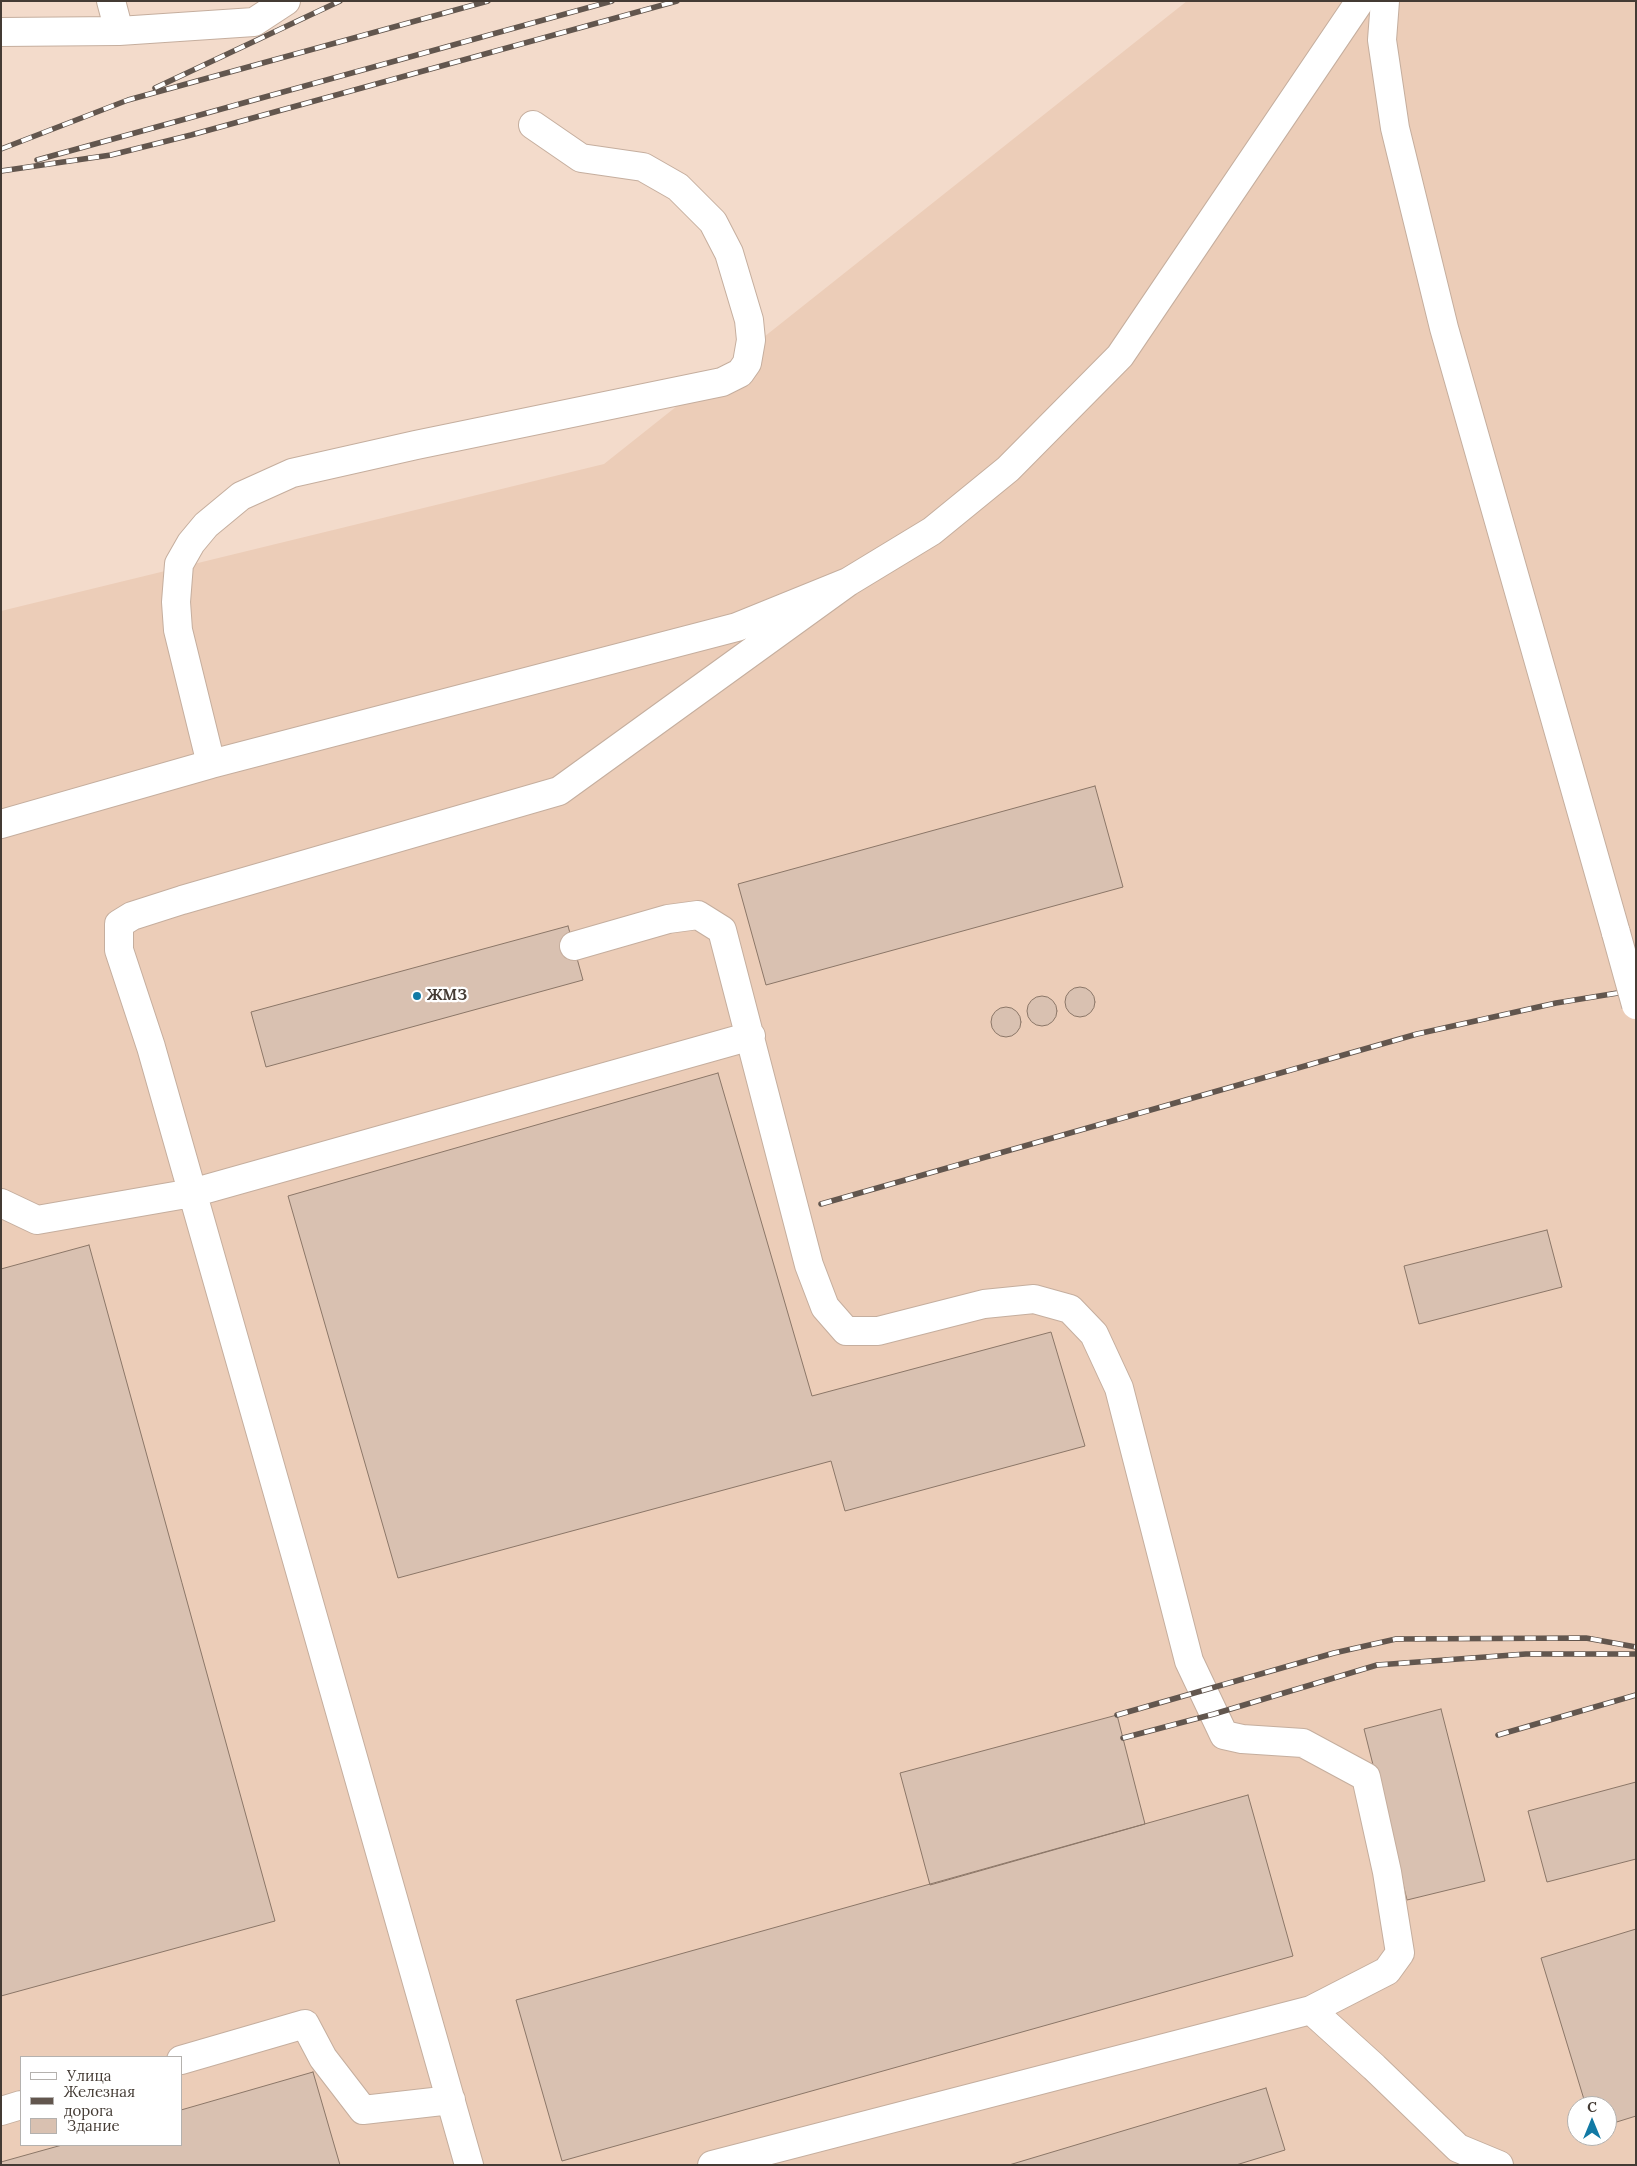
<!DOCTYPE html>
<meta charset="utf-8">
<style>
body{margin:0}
#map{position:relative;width:1637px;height:2166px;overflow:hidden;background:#f3dbcb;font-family:Lora,serif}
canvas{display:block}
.frame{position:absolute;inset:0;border:2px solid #443b34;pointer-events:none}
.legend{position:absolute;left:20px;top:2056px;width:162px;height:90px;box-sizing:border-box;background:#fff;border:1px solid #b4b1ae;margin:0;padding:6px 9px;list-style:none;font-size:15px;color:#443b34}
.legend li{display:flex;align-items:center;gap:10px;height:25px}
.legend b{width:25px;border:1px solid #b4b1ae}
.north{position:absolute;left:1567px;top:2096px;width:50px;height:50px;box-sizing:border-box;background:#fff;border:1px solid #b4b1ae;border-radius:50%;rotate:0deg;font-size:14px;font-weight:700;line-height:20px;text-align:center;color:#443b34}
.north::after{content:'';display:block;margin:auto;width:18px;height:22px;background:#127aa5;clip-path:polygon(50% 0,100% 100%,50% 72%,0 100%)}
</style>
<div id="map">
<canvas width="1637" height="2166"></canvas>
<div class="frame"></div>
<ul class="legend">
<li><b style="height:6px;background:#fff"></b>Улица</li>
<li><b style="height:6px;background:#62564e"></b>Железная дорога</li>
<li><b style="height:14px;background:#d9c1b1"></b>Здание</li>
</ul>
<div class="north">С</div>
</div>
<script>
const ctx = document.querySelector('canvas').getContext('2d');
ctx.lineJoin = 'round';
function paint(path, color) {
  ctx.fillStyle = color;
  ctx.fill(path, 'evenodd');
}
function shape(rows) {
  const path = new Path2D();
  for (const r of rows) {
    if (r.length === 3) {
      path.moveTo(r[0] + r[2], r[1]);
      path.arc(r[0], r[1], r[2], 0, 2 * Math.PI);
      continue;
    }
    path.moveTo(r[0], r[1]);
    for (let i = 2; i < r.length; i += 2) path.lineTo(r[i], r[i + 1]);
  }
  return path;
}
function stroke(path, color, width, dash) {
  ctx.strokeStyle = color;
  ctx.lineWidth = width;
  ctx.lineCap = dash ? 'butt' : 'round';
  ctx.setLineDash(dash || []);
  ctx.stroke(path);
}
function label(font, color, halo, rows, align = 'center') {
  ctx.font = font + ' Lora,serif';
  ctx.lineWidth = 4.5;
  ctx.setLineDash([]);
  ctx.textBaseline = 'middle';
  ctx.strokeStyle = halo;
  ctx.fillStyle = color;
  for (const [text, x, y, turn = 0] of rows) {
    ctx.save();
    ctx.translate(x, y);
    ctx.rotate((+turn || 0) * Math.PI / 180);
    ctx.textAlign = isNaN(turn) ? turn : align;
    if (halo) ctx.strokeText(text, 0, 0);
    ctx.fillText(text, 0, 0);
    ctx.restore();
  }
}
paint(shape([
 [1187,1,1636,1,1636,2165,1,2165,1,611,604,464],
 [21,2057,181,2057,181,2145,21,2145],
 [1577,2106,1607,2106,1607,2136,1577,2136]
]), '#eccdb8');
const building = shape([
 [1095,786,1123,887,766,985,738,884,1095,786],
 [568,926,583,980,266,1067,251,1012,568,926],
 [1080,1002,15],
 [1042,1011,15],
 [1006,1022,15],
 [718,1073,812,1396,1051,1332,1085,1446,845,1511,831,1461,398,1578,288,1196,718,1073],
 [1547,1230,1562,1287,1419,1324,1404,1266,1547,1230],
 [89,1245,275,1921,1,1996,1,1269,89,1245],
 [1441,1709,1485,1881,1407,1900,1364,1729,1441,1709],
 [1117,1715,1145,1824,930,1885,900,1773,1117,1715],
 [1636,1782,1636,1859,1547,1882,1528,1811,1636,1782],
 [1248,1795,1293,1956,562,2161,516,2000,1248,1795],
 [1636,1929,1636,2116,1607,2125,1607,2106,1586,2106,1541,1958,1636,1929],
 [313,2072,340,2165,1,2165,1,2162,62,2145,181,2145,181,2110,313,2072],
 [1266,2088,1285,2150,1236,2165,1009,2165,1266,2088]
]);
paint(building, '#d9c1b1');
stroke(building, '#8c7768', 1);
const minor = shape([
 [111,1,119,31],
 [1,32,119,31,254,22,286,1],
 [211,764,178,630,176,602,179,564,191,543,206,525,241,496,292,473,416,445,722,382,740,373,747,363,751,340,749,320,729,253,713,222,678,187,643,167,581,158,533,125],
 [1,824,211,764,737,627,848,582,932,531,1008,469,1120,356,1360,1],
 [574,946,668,919,698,915,722,930,809,1265,825,1307,846,1331,878,1331,984,1304,1034,1299,1070,1309,1094,1334,1119,1388,1189,1661,1224,1735,1242,1739,1303,1743,1366,1777,1387,1872,1400,1953,1387,1971,1311,2010],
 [1,1203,37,1220,192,1193,751,1036],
 [181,2060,305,2024,323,2058,363,2110,451,2100],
 [1,2111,21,2105],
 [469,2165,151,1047,119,950,119,924,132,916,182,900,559,791,848,582],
 [712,2165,1311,2010,1374,2067,1458,2148,1499,2165]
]);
const major = shape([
 [1385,1,1382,40,1395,128,1444,328,1616,933]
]);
stroke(minor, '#c5ae9e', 30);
stroke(major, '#c5ae9e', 30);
stroke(minor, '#fff', 28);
stroke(major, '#fff', 28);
const rail = shape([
 [155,88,340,1],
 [1,149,128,100,488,1],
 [37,160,612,1],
 [1,171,111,155,191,135,677,1],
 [821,1204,1417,1034,1556,1003,1636,990],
 [1117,1715,1334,1653,1396,1639,1586,1638,1636,1647],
 [1498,1735,1636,1695],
 [1123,1738,1214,1714,1377,1665,1526,1654,1636,1654]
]);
stroke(rail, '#62564e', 5.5);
stroke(rail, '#fff', 4, [11]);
const majorBridge = shape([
 [1616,933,1636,1005]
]);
stroke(majorBridge, '#c5ae9e', 30, []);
stroke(majorBridge, '#fff', 28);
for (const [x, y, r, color] of [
 [417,996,5,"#127aa5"]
]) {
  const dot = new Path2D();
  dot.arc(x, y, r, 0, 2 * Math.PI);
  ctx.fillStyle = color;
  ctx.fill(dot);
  stroke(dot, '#fff', 2);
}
label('bold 15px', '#443b34', '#fff', [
 ["ЖМЗ",427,996]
], 'left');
</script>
